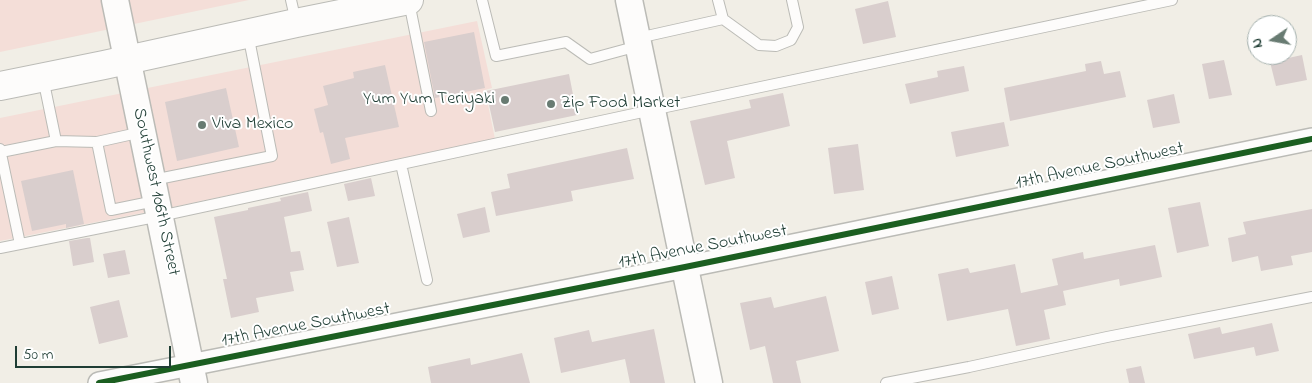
<!DOCTYPE html>
<style>
body{margin:0}
#map{position:relative;width:1312px;height:383px;overflow:hidden;background:#f1eee6;font-family:"Indie Flower",sans-serif}
canvas{display:block}
.north{position:absolute;left:1247px;top:15px;width:50px;height:50px;box-sizing:border-box;background:#fff;border:1px solid #a5b1ae;border-radius:50%;rotate:258deg;font-size:14px;font-weight:700;line-height:20px;text-align:center;color:#1f3d34}
.north::after{content:'';display:block;margin:auto;width:18px;height:22px;background:#687b72;clip-path:polygon(50% 0,100% 100%,50% 72%,0 100%)}
.scale{position:absolute;left:15px;top:346px;width:156px;height:22px;box-sizing:border-box;border:2px solid #1f3d34;border-top:0;padding-left:6px;font-size:15px;line-height:18px;white-space:nowrap;color:#1f3d34;-webkit-text-stroke:4px #fff;paint-order:stroke}
</style>
<div id="map">
<canvas width="1312" height="383"></canvas>
<div class="north">N</div>
<div class="scale">50 m</div>
</div>
<script>
const ctx = document.querySelector('canvas').getContext('2d');
ctx.lineJoin = 'round';
function paint(path, color) {
  ctx.fillStyle = color;
  ctx.fill(path, 'evenodd');
}
function shape(rows) {
  const path = new Path2D();
  for (const r of rows) {
    path.moveTo(r[0], r[1]);
    for (let i = 2; i < r.length; i += 2) path.lineTo(r[i], r[i + 1]);
  }
  return path;
}
function stroke(path, color, width, dash) {
  ctx.strokeStyle = color;
  ctx.lineWidth = width;
  ctx.lineCap = dash ? 'butt' : 'round';
  ctx.setLineDash(dash || []);
  ctx.stroke(path);
}
function label(font, color, halo, rows, align = 'center') {
  ctx.font = font + ' "Indie Flower",sans-serif';
  ctx.lineWidth = 4;
  ctx.setLineDash([]);
  ctx.textBaseline = 'middle';
  ctx.strokeStyle = halo;
  ctx.fillStyle = color;
  for (const [text, x, y, turn = 0] of rows) {
    ctx.save();
    ctx.translate(x, y);
    ctx.rotate((+turn || 0) * Math.PI / 180);
    ctx.textAlign = isNaN(turn) ? turn : align;
    if (halo) ctx.strokeText(text, 0, 0);
    ctx.fillText(text, 0, 0);
    ctx.restore();
  }
}
paint(shape([
 [0,0,249,0,0,52],
 [477,21,492,88,485,90,495,139,173,207,0,241,0,118]
]), '#f4ded8');
paint(shape([
 [888,1,896,37,863,44,855,9],
 [474,32,485,88,435,98,424,42],
 [1302,55,1307,80,1276,86,1270,62],
 [1224,60,1232,95,1209,99,1202,64],
 [1101,61,1104,74,1120,71,1126,97,1010,121,1004,88,1086,71,1085,64],
 [385,65,399,127,345,138,350,159,331,164,323,132,320,133,314,109,328,105,323,86,354,78,353,72],
 [964,66,969,91,910,104,905,84,938,77,937,71],
 [569,74,577,115,495,132,486,91],
 [226,88,239,147,177,161,165,102],
 [783,93,790,126,727,141,735,178,705,185,690,121,751,108,749,100],
 [1174,94,1180,123,1153,128,1147,100],
 [1004,122,1009,146,956,157,951,132],
 [858,144,864,190,834,194,828,148],
 [627,148,634,179,571,191,573,201,496,216,491,192,510,188,507,174],
 [73,170,84,224,66,228,66,224,32,231,21,181],
 [371,178,375,196,348,201,344,184],
 [308,192,312,211,284,217,291,252,300,251,304,270,290,272,294,291,256,298,259,312,231,318,223,279,227,279,214,217,248,210,248,208,281,201,280,198],
 [1200,202,1209,246,1177,253,1168,208],
 [485,207,490,232,463,238,457,214],
 [1312,209,1312,252,1291,256,1293,265,1261,271,1258,256,1232,262,1228,238,1246,234,1243,222],
 [349,217,359,263,337,267,327,222],
 [87,238,90,238,94,262,73,266,69,241],
 [1155,245,1162,277,1120,286,1119,279,1063,291,1066,305,1044,310,1050,339,1016,346,1008,309,947,321,938,274,968,268,970,273,1015,264,1021,293,1058,285,1052,259,1083,252,1084,259],
 [125,250,130,274,108,278,103,254],
 [892,276,899,309,872,315,865,282],
 [826,296,839,351,796,361,801,383,773,383,765,346,750,350,740,303,771,297,774,308],
 [119,300,128,337,99,344,90,307],
 [1272,323,1279,351,1256,356,1254,347,1194,359,1188,334,1220,327,1222,334],
 [654,329,665,383,630,383,625,359,561,373,554,338,589,330,592,342],
 [522,353,530,383,431,383,428,367,470,358,471,365],
 [1141,366,1145,383,1129,383,1126,369]
]), '#d9cecd');
const service = shape([
 [291,0,296,22],
 [482,0,496,56,566,42,590,59,638,46],
 [409,2,431,111],
 [723,19,759,45,776,46,791,40,798,27,792,0],
 [638,38,723,19,718,0],
 [43,78,56,141],
 [97,142,111,210,155,201],
 [0,149,20,244],
 [1,152,56,141,97,142,142,132],
 [401,164,427,280],
 [153,180,272,156,248,34],
 [0,248,160,216,652,110,1172,0],
 [886,383,969,367,1107,337,1312,297]
]);
const minor = shape([
 [99,383,685,267,1312,139]
]);
const tertiary = shape([
 [115,0,194,383],
 [629,0,709,383]
]);
const secondary = shape([
 [0,86,104,65,296,23,409,0]
]);
stroke(service, '#bbbbb6', 12);
stroke(minor, '#bbbbb6', 24);
stroke(tertiary, '#bbbbb6', 29);
stroke(secondary, '#bbbbb6', 30);
stroke(service, '#fdfcfb', 10);
stroke(minor, '#fdfcfb', 21);
stroke(tertiary, '#fdfcfb', 26);
stroke(secondary, '#fdfcfb', 28);
stroke(shape([
 [99,383,685,267,1312,139]
]), '#1b5e20', 6);
for (const [x, y, r, color] of [
 [505,100,5,"#687b72"],
 [551,104,5,"#687b72"],
 [202,125,5,"#687b72"]
]) {
  const dot = new Path2D();
  dot.arc(x, y, r, 0, 2 * Math.PI);
  ctx.fillStyle = color;
  ctx.fill(dot);
  stroke(dot, '#fff', 2);
}
label('18px', '#1f3d34', '#fff', [
 ["Yum Yum Teriyaki",495,100,"right"],
 ["Zip Food Market",561,104],
 ["Viva Mexico",212,125]
], 'left');
label('18px', '#1f3d34', '#fff', [
 ["17th Avenue Southwest",1100,167,-12],
 ["Southwest 106th Street",155,192,78],
 ["17th Avenue Southwest",703,248,-11],
 ["17th Avenue Southwest",306,326,-11]
]);
</script>
